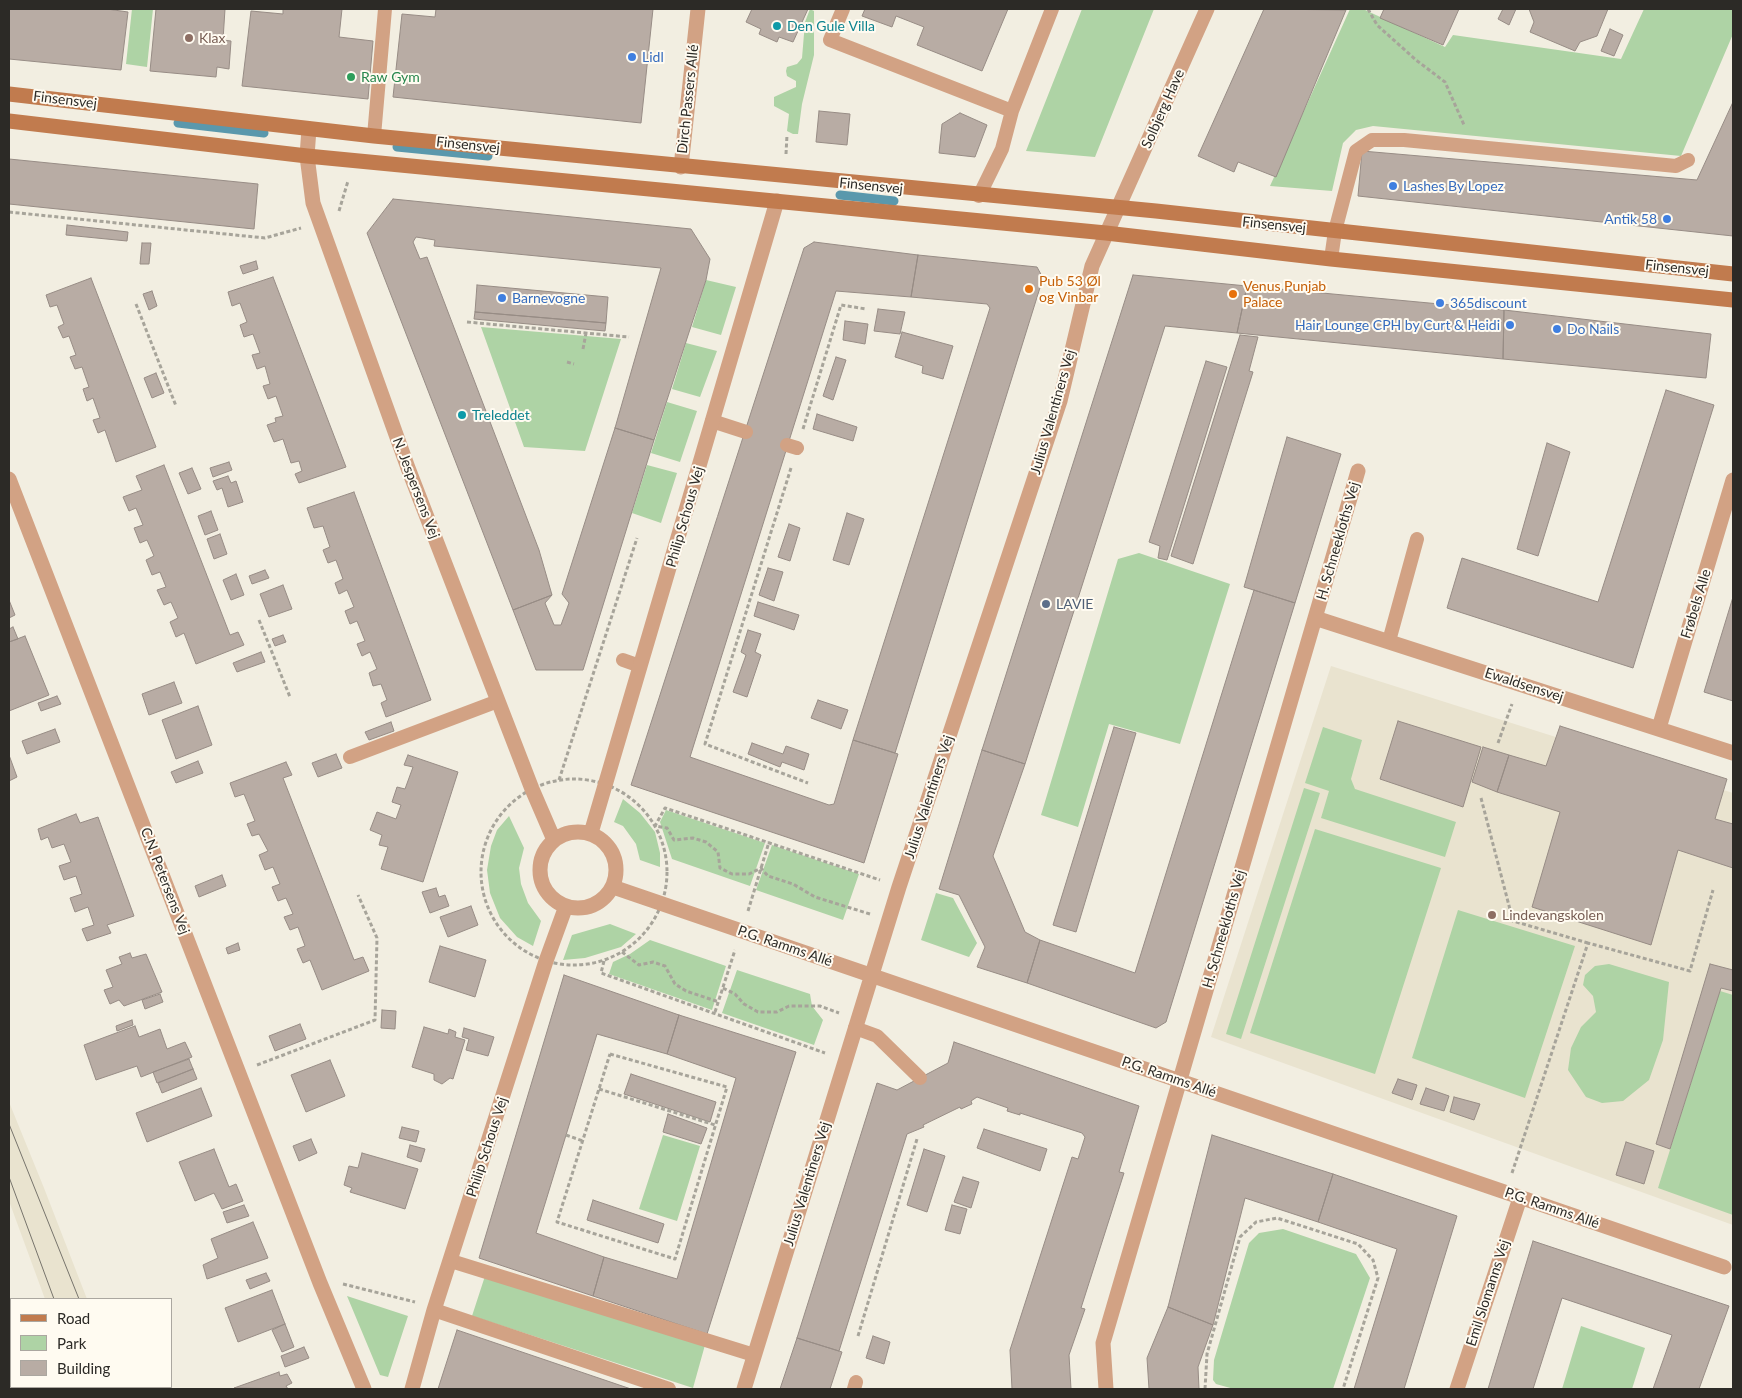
<!DOCTYPE html>
<meta charset="utf-8">
<style>
body{margin:0}
#map{position:relative;width:1742px;height:1398px;overflow:hidden;background:#f2eee1;font-family:Lato,sans-serif}
canvas{display:block}
.frame{position:absolute;inset:0;border:10px solid #2c2a26;pointer-events:none}
.legend{position:absolute;left:10px;top:1298px;width:162px;height:90px;box-sizing:border-box;background:#fffbf1;border:1px solid #aba7a0;margin:0;padding:6px 9px;list-style:none;font-size:15px;color:#2c2a26}
.legend li{display:flex;align-items:center;gap:10px;height:25px}
.legend b{width:25px;border:1px solid #aba7a0}
</style>
<div id="map">
<canvas width="1742" height="1398"></canvas>
<div class="frame"></div>
<ul class="legend">
<li><b style="height:6px;background:#c17b4e"></b>Road</li>
<li><b style="height:14px;background:#aed3a5"></b>Park</li>
<li><b style="height:14px;background:#b8aca4"></b>Building</li>
</ul>
</div>
<script>
const ctx = document.querySelector('canvas').getContext('2d');
ctx.lineJoin = 'round';
function paint(path, color) {
  ctx.fillStyle = color;
  ctx.fill(path, 'evenodd');
}
function shape(rows) {
  const path = new Path2D();
  for (const r of rows) {
    if (r.length === 3) {
      path.moveTo(r[0] + r[2], r[1]);
      path.arc(r[0], r[1], r[2], 0, 2 * Math.PI);
      continue;
    }
    path.moveTo(r[0], r[1]);
    for (let i = 2; i < r.length; i += 2) path.lineTo(r[i], r[i + 1]);
  }
  return path;
}
function stroke(path, color, width, dash) {
  ctx.strokeStyle = color;
  ctx.lineWidth = width;
  ctx.lineCap = dash ? 'butt' : 'round';
  ctx.setLineDash(dash || []);
  ctx.stroke(path);
}
function label(font, color, halo, rows, align = 'center') {
  ctx.font = font + ' Lato,sans-serif';
  ctx.lineWidth = 4;
  ctx.setLineDash([]);
  ctx.textBaseline = 'middle';
  ctx.strokeStyle = halo;
  ctx.fillStyle = color;
  for (const [text, x, y, turn = 0] of rows) {
    ctx.save();
    ctx.translate(x, y);
    ctx.rotate((+turn || 0) * Math.PI / 180);
    ctx.textAlign = isNaN(turn) ? turn : align;
    if (halo) ctx.strokeText(text, 0, 0);
    ctx.fillText(text, 0, 0);
    ctx.restore();
  }
}
paint(shape([
 [1331,666,1733,793,1733,1225,1211,1037],
 [9,1102,44,1188,87,1299,45,1299,9,1201],
 [72,1387,118,1387,119,1389,73,1389]
]), '#e9e3cf');
paint(shape([
 [132,9,153,9,147,67,126,64],
 [810,9,814,11,814,55,802,104,798,134,793,134,787,131,789,114,774,106,774,97,796,87,796,81,787,76,786,71,787,67,797,64,802,58,805,22],
 [1082,9,1154,9,1095,157,1026,151],
 [1350,9,1363,9,1445,47,1453,35,1621,59,1644,9,1733,9,1733,34,1681,156,1373,126,1356,130,1343,143,1332,191,1270,186],
 [706,280,736,287,721,335,692,327],
 [481,327,621,339,585,451,524,447],
 [686,343,717,351,700,397,672,389],
 [667,402,697,411,680,462,651,453],
 [647,465,677,473,661,523,632,513],
 [1139,553,1230,584,1180,744,1109,724,1078,827,1041,815,1118,559],
 [1323,727,1362,740,1351,779,1355,789,1456,822,1445,857,1321,818,1329,791,1305,783],
 [1304,788,1320,793,1241,1039,1226,1034],
 [623,799,640,813,655,832,660,853,660,867,640,860,636,844,623,826,614,822],
 [666,810,765,843,750,886,672,859,660,822],
 [509,816,524,848,519,868,521,884,528,903,541,921,533,946,517,937,500,918,490,893,487,870,491,846,497,830],
 [1315,829,1441,868,1375,1074,1250,1033],
 [772,845,859,874,843,920,756,890],
 [936,893,953,898,977,943,969,957,921,940],
 [1458,910,1575,946,1525,1098,1412,1058],
 [610,924,636,934,621,947,585,958,563,960,572,935],
 [650,940,726,966,712,1010,609,974,613,962,630,954],
 [1609,964,1669,982,1663,1040,1649,1080,1623,1101,1602,1103,1586,1097,1568,1070,1571,1048,1581,1027,1596,1012,1593,996,1583,985,1585,975,1595,966],
 [737,970,810,994,812,1006,823,1020,814,1045,722,1013],
 [1720,991,1733,995,1733,1215,1658,1188],
 [663,1135,700,1146,677,1221,639,1209],
 [1283,1229,1356,1254,1370,1278,1333,1389,1234,1389,1216,1384,1213,1380,1214,1360,1249,1243,1259,1233],
 [485,1276,705,1345,693,1388,472,1316],
 [347,1296,408,1316,388,1377,380,1375],
 [1581,1326,1645,1348,1632,1389,1562,1389]
]), '#aed3a5');
stroke(shape([
 [178,123,264,133],
 [397,147,488,156],
 [840,195,894,201]
]), '#5a98ac', 9);
const building = shape([
 [9,9,107,9,128,12,121,70,9,59,9,9],
 [156,9,225,9,223,40,231,41,229,69,217,67,216,77,150,71,156,9],
 [283,9,342,9,339,37,373,41,368,99,242,86,251,11,283,14,283,9],
 [436,9,653,9,641,123,393,97,402,14,435,17,436,9],
 [752,9,808,9,793,42,779,37,777,42,759,34,761,29,746,22,752,9],
 [865,9,1008,9,982,71,917,45,924,27,896,16,892,27,862,16,865,9],
 [1264,9,1346,10,1276,177,1238,162,1234,172,1198,156,1264,9],
 [1384,9,1459,9,1443,45,1380,18,1384,9],
 [1503,9,1516,9,1509,25,1498,19,1503,9],
 [1529,9,1608,9,1597,36,1580,42,1575,51,1530,32,1534,22,1529,9],
 [1610,29,1623,35,1614,56,1601,51,1610,29],
 [1733,102,1733,236,1358,196,1362,151,1697,180,1733,102],
 [819,111,850,114,847,145,816,142,819,111],
 [960,113,987,125,975,157,939,153,942,124,960,113],
 [9,159,258,184,254,229,9,204,9,159],
 [393,199,691,229,710,259,706,280,654,440,615,428,661,268,434,246,435,240,416,237,413,242,420,259,427,257,539,550,552,595,513,610,367,233,393,199],
 [67,225,128,232,127,241,66,235,67,225],
 [814,242,918,255,911,297,836,291,690,757,829,805,834,804,853,740,898,754,864,863,631,785,804,248,814,242],
 [142,243,151,243,149,264,140,264,142,243],
 [918,255,1037,267,1043,278,895,753,853,740,990,308,987,304,911,297,918,255],
 [256,261,258,269,243,274,240,266,256,261],
 [1133,275,1247,286,1237,333,1165,326,1025,764,982,750,1133,275],
 [273,277,346,467,299,483,295,474,302,471,299,461,291,463,283,439,274,442,267,425,276,422,275,418,283,416,276,396,268,399,263,386,270,384,265,366,257,369,252,355,260,353,253,334,244,337,240,325,247,322,240,303,232,306,228,292,273,277],
 [91,278,156,447,116,462,105,430,98,433,93,420,100,418,93,398,87,401,83,389,89,387,82,367,75,369,70,357,76,355,69,336,63,338,58,327,64,324,57,305,50,307,46,295,91,278],
 [477,285,608,297,606,323,475,312,477,285],
 [1247,286,1504,310,1503,359,1237,333,1247,286],
 [152,291,157,306,149,310,143,294,152,291],
 [878,309,905,312,900,334,874,331,878,309],
 [1504,310,1711,334,1706,378,1503,359,1504,310],
 [475,312,606,323,605,331,474,319,475,312],
 [845,321,868,324,865,344,843,340,845,321],
 [902,332,953,346,943,379,922,373,923,366,895,357,902,332],
 [1240,335,1258,337,1249,371,1253,372,1193,564,1171,556,1240,335],
 [836,357,846,360,833,400,823,396,836,357],
 [1206,361,1227,367,1167,560,1158,558,1160,546,1149,542,1206,361],
 [156,373,164,393,152,398,144,378,156,373],
 [1666,390,1714,405,1633,668,1447,608,1462,558,1598,602,1666,390],
 [817,414,857,427,853,441,813,429,817,414],
 [615,428,654,440,583,670,536,670,513,610,552,595,545,603,554,625,561,625,569,603,562,594,615,428],
 [1287,437,1341,454,1295,603,1244,587,1287,437],
 [1547,443,1570,452,1538,556,1517,549,1547,443],
 [229,462,232,470,213,477,210,468,229,462],
 [164,465,230,635,238,632,244,645,196,664,184,633,176,637,170,622,178,618,171,602,164,605,157,590,166,587,160,572,152,575,146,560,154,556,147,540,140,543,134,528,143,525,136,508,129,511,123,497,142,490,136,476,164,465],
 [192,468,201,489,188,494,179,473,192,468],
 [228,476,231,483,236,481,243,502,228,507,222,488,217,490,213,481,228,476],
 [354,492,431,700,386,717,381,703,387,700,381,684,373,686,369,673,377,669,370,652,362,656,357,644,365,641,357,621,350,624,345,611,354,607,347,590,339,594,335,583,343,579,336,560,328,563,323,550,330,547,323,526,314,528,307,508,354,492],
 [211,511,218,530,205,535,198,516,211,511],
 [847,513,864,519,849,565,833,560,847,513],
 [789,524,800,528,790,561,778,557,789,524],
 [220,534,227,554,214,559,207,539,220,534],
 [768,568,783,572,774,601,759,595,768,568],
 [265,570,269,578,252,584,249,576,265,570],
 [236,574,244,595,231,600,223,580,236,574],
 [283,585,292,609,269,617,260,594,283,585],
 [1254,590,1295,603,1166,1022,1156,1028,1027,983,1040,940,1135,973,1254,590],
 [1733,597,1733,701,1704,692,1733,597],
 [9,600,15,615,9,618,9,600],
 [758,602,799,615,794,630,754,616,758,602],
 [13,627,18,639,9,642,9,629,13,627],
 [748,630,761,634,755,652,761,655,747,697,733,692,746,655,741,652,748,630],
 [283,635,286,642,275,646,272,639,283,635],
 [25,636,49,695,9,711,9,642,25,636],
 [261,652,265,662,237,672,233,663,261,652],
 [174,682,182,703,149,715,142,694,174,682],
 [57,696,61,704,41,711,38,703,57,696],
 [818,700,848,710,841,729,811,718,818,700],
 [198,706,212,745,176,759,162,720,198,706],
 [1398,721,1481,747,1463,807,1380,779,1398,721],
 [391,722,394,731,369,740,365,732,391,722],
 [1560,726,1727,779,1715,819,1733,824,1733,868,1678,850,1651,945,1532,907,1560,812,1497,792,1509,755,1546,766,1560,726],
 [1114,727,1136,733,1076,932,1053,925,1114,727],
 [55,729,60,742,27,754,22,741,55,729],
 [752,743,783,754,786,746,809,754,804,770,782,762,780,767,748,754,752,743],
 [1483,747,1509,755,1497,792,1472,782,1483,747],
 [982,750,1025,764,993,856,1025,932,1040,940,1027,983,977,967,985,947,959,895,939,889,982,750],
 [336,754,342,768,318,777,312,763,336,754],
 [9,755,17,777,9,781,9,755],
 [408,755,458,772,423,882,381,869,388,847,379,845,382,835,370,830,377,812,396,819,401,805,392,802,397,787,405,789,413,767,404,765,408,755],
 [198,761,203,773,176,783,171,772,198,761],
 [286,762,292,775,283,778,354,960,363,957,369,971,322,990,310,960,303,963,297,949,305,946,298,927,290,930,284,917,293,914,286,898,278,901,272,887,280,884,273,867,265,870,259,855,268,851,259,834,252,836,247,824,255,821,244,794,235,797,230,783,286,762],
 [76,814,80,823,98,817,134,916,107,925,111,933,87,941,82,929,94,925,88,907,75,912,70,898,82,894,76,876,64,880,59,866,71,862,64,844,52,848,48,837,41,840,38,829,76,814],
 [222,875,226,886,199,897,195,886,222,875],
 [436,888,439,897,445,895,449,906,430,913,422,892,436,888],
 [471,906,478,925,448,937,440,917,471,906],
 [238,943,240,950,228,954,226,948,238,943],
 [440,946,486,960,475,997,429,982,440,946],
 [130,953,132,958,146,954,162,992,124,1006,119,1000,110,1004,104,990,113,987,106,970,122,964,119,957,130,953],
 [1710,964,1733,970,1733,991,1721,988,1670,1149,1656,1144,1710,964],
 [564,975,679,1015,667,1054,597,1034,536,1233,604,1257,593,1296,479,1258,564,975],
 [160,994,163,1002,145,1009,142,1000,160,994],
 [382,1010,396,1011,395,1029,381,1028,382,1010],
 [679,1015,796,1052,707,1334,593,1296,604,1257,677,1279,736,1078,667,1054,679,1015],
 [132,1020,133,1025,117,1031,116,1026,132,1020],
 [300,1024,306,1039,275,1051,269,1036,300,1024],
 [135,1026,139,1037,160,1029,167,1049,185,1042,192,1057,141,1077,137,1066,96,1080,84,1045,135,1026],
 [424,1027,448,1034,449,1029,456,1032,455,1037,465,1040,453,1079,450,1078,442,1084,434,1080,434,1074,412,1067,424,1027],
 [464,1028,494,1037,488,1056,466,1050,469,1039,462,1037,464,1028],
 [954,1042,1139,1106,1119,1172,1124,1173,1081,1308,1085,1309,1069,1355,1071,1389,1012,1389,1010,1350,1072,1157,1078,1159,1085,1137,1082,1133,1020,1113,1020,1115,1007,1111,1008,1108,977,1097,971,1101,972,1104,961,1109,960,1107,923,1125,924,1127,907,1134,839,1351,797,1338,877,1083,897,1090,948,1063,954,1042],
 [189,1059,193,1069,157,1083,153,1072,189,1059],
 [330,1060,345,1096,306,1112,291,1075,330,1060],
 [193,1069,197,1079,162,1093,158,1083,193,1069],
 [631,1074,716,1102,710,1122,624,1094,631,1074],
 [1398,1079,1417,1085,1412,1100,1392,1093,1398,1079],
 [201,1088,212,1116,147,1142,136,1113,201,1088],
 [1426,1088,1449,1096,1444,1111,1420,1104,1426,1088],
 [1454,1097,1480,1104,1474,1120,1450,1112,1454,1097],
 [668,1114,707,1128,701,1144,663,1132,668,1114],
 [402,1127,419,1131,416,1142,399,1138,402,1127],
 [984,1129,1047,1149,1040,1171,977,1148,984,1129],
 [1212,1135,1333,1174,1318,1222,1245,1198,1213,1325,1168,1307,1212,1135],
 [311,1139,317,1153,299,1161,293,1146,311,1139],
 [1626,1142,1654,1151,1644,1184,1616,1175,1626,1142],
 [410,1145,425,1149,421,1162,407,1157,410,1145],
 [214,1149,229,1187,236,1184,243,1201,222,1209,214,1193,195,1201,179,1162,214,1149],
 [924,1149,945,1156,927,1212,907,1205,924,1149],
 [362,1153,418,1169,405,1209,350,1192,352,1188,344,1185,349,1166,358,1168,362,1153],
 [1333,1174,1457,1216,1404,1389,1354,1389,1397,1249,1318,1222,1333,1174],
 [963,1177,979,1182,971,1208,954,1202,963,1177],
 [593,1200,664,1224,658,1243,587,1220,593,1200],
 [244,1205,249,1216,227,1223,223,1212,244,1205],
 [952,1205,967,1209,960,1234,945,1230,952,1205],
 [253,1222,268,1258,207,1279,203,1265,218,1258,211,1239,253,1222],
 [1533,1241,1729,1306,1699,1389,1653,1389,1672,1335,1562,1298,1533,1389,1488,1389,1533,1241],
 [266,1273,270,1281,250,1289,246,1280,266,1273],
 [272,1290,285,1324,238,1342,225,1308,272,1290],
 [1168,1307,1213,1325,1198,1367,1199,1389,1149,1389,1147,1358,1168,1307],
 [9,1316,11,1322,11,1344,9,1345,9,1316],
 [285,1324,294,1347,282,1352,272,1330,285,1324],
 [457,1330,631,1389,438,1389,457,1330],
 [873,1336,890,1342,884,1364,866,1358,873,1336],
 [797,1338,842,1352,830,1389,780,1389,797,1338],
 [304,1347,309,1358,285,1367,281,1356,304,1347],
 [279,1372,280,1376,287,1374,292,1383,286,1386,288,1389,234,1388,279,1372]
]);
paint(building, '#b8aca4');
stroke(building, '#978c85', 1);
stroke(shape([
 [1368,9,1377,25,1416,60,1445,82,1464,125],
 [786,154,787,135],
 [339,211,348,181],
 [9,212,265,238,301,228],
 [136,304,176,406],
 [467,322,629,337],
 [583,349,586,333],
 [567,362,574,364],
 [803,429,841,305,866,309],
 [791,468,705,744,808,783],
 [259,620,290,697],
 [1498,743,1512,704],
 [574,872,93],
 [559,780,637,538],
 [1481,798,1513,921,1588,943],
 [748,911,769,842],
 [870,914,815,897,793,884,768,876,761,868,749,874,732,874,720,868,718,852,706,842,693,838,674,840,667,828,655,826,665,808,880,880],
 [622,952,639,965,653,962,665,966,675,984,686,991,719,1002],
 [604,961,601,973,825,1053],
 [723,988,735,994,744,1004,758,1012,777,1012,789,1006,820,1006,839,1013],
 [715,1012,735,950],
 [610,1054,727,1087,675,1259,557,1222,610,1054],
 [257,1065,375,1020,377,938,358,895],
 [599,1089,715,1125],
 [566,1135,583,1141],
 [1512,1173,1588,943,1690,971,1713,890],
 [343,1284,415,1302],
 [858,1336,917,1139],
 [1205,1389,1207,1354,1240,1237,1256,1222,1277,1218,1358,1244,1373,1260,1378,1278,1343,1389]
]), '#a7a49a', 3, [4, 2.5]);
stroke(shape([
 [843,9,830,40,1012,111],
 [374,136,385,9],
 [979,196,1002,149,1012,111,1052,9],
 [1331,259,1335,231,1356,151,1372,140,1404,140,1676,166,1688,160],
 [712,421,746,432],
 [787,445,797,448],
 [1389,641,1417,539],
 [623,660,640,666],
 [350,757,498,701],
 [855,1028,877,1036,920,1078],
 [451,1261,754,1355],
 [434,1310,669,1389],
 [854,1389,856,1382]
]), '#d2a284', 14);
stroke(shape([
 [309,129,307,156,313,203,408,468,532,789,554,840],
 [681,167,698,9],
 [9,479,320,1283,364,1389],
 [1315,618,1733,753],
 [1659,728,1733,480],
 [578,870,38],
 [591,833,777,201],
 [613,887,1724,1267],
 [412,1389,434,1310,546,961,566,906],
 [744,1389,899,887,1060,401,1092,266,1207,9],
 [1106,1389,1103,1343,1358,471],
 [1457,1389,1520,1198]
]), '#d2a284', 15);
stroke(shape([
 [9,94,374,136,1156,211,1733,274],
 [9,121,307,156,1106,233,1331,259,1733,300]
]), '#c17b4e', 15);
stroke(shape([
 [9,1124,79,1299],
 [9,1177,54,1299],
 [81,1387,82,1389],
 [109,1387,110,1389]
]), '#77746c', 1);
for (const [x, y, r, color] of [
 [777,26,5,"#0f9aa8"],
 [189,38,5,"#8d6e63"],
 [632,57,5,"#3f7fe0"],
 [351,77,5,"#2e9e5b"],
 [1393,186,5,"#3f7fe0"],
 [1667,219,5,"#3f7fe0"],
 [1029,289,5,"#e8710a"],
 [1233,294,5,"#e8710a"],
 [502,298,5,"#3f7fe0"],
 [1440,303,5,"#3f7fe0"],
 [1510,325,5,"#3f7fe0"],
 [1557,329,5,"#3f7fe0"],
 [462,415,5,"#0f9aa8"],
 [1046,604,5,"#5c6f8a"],
 [1492,915,5,"#8d6e63"]
]) {
  const dot = new Path2D();
  dot.arc(x, y, r, 0, 2 * Math.PI);
  ctx.fillStyle = color;
  ctx.fill(dot);
  stroke(dot, '#fffbf1', 2);
}
label('14px', '#0d838f', '#fffbf1', [
 ["Den Gule Villa",787,26],
 ["Treleddet",472,415]
], 'left');
label('14px', '#785e54', '#fffbf1', [
 ["Klax",199,38],
 ["Lindevangskolen",1502,915]
], 'left');
label('14px', '#366cbe', '#fffbf1', [
 ["Lidl",642,57],
 ["Lashes By Lopez",1403,186],
 ["Antik 58",1657,219,"right"],
 ["Barnevogne",512,298],
 ["365discount",1450,303],
 ["Hair Lounge CPH by Curt & Heidi",1500,325,"right"],
 ["Do Nails",1567,329]
], 'left');
label('14px', '#27864d', '#fffbf1', [
 ["Raw Gym",361,77]
], 'left');
label('14px', '#2c2a26', '#fffbf1', [
 ["Dirch Passers Allé",688,99,-84],
 ["Finsensvej",65,100,7],
 ["Solbjerg Have",1163,109,-66],
 ["Finsensvej",468,145,6],
 ["Finsensvej",871,186,6],
 ["Finsensvej",1274,225,6],
 ["Finsensvej",1677,268,6],
 ["Julius Valentiners Vej",1053,412,-74],
 ["N. Jespersens Vej",416,488,69],
 ["Philip Schous Vej",685,517,-74],
 ["H. Schneekloths Vej",1338,541,-74],
 ["Frøbels Alle",1696,604,-73],
 ["Ewaldsensvej",1524,685,18],
 ["Julius Valentiners Vej",929,797,-72],
 ["C.N. Petersens Vej",165,881,69],
 ["H. Schneekloths Vej",1224,929,-74],
 ["P.G. Ramms Allé",785,946,19],
 ["P.G. Ramms Allé",1169,1077,19],
 ["Philip Schous Vej",487,1147,-72],
 ["Julius Valentiners Vej",807,1184,-73],
 ["P.G. Ramms Allé",1552,1208,19],
 ["Emil Slomanns Vej",1488,1293,-72]
]);
label('14px', '#c56008', '#fffbf1', [
 ["Pub 53 Øl",1039,281],
 ["og Vinbar",1039,297],
 ["Venus Punjab",1243,286],
 ["Palace",1243,302]
], 'left');
label('14px', '#4e5e75', '#fffbf1', [
 ["LAVIE",1056,604]
], 'left');
</script>
